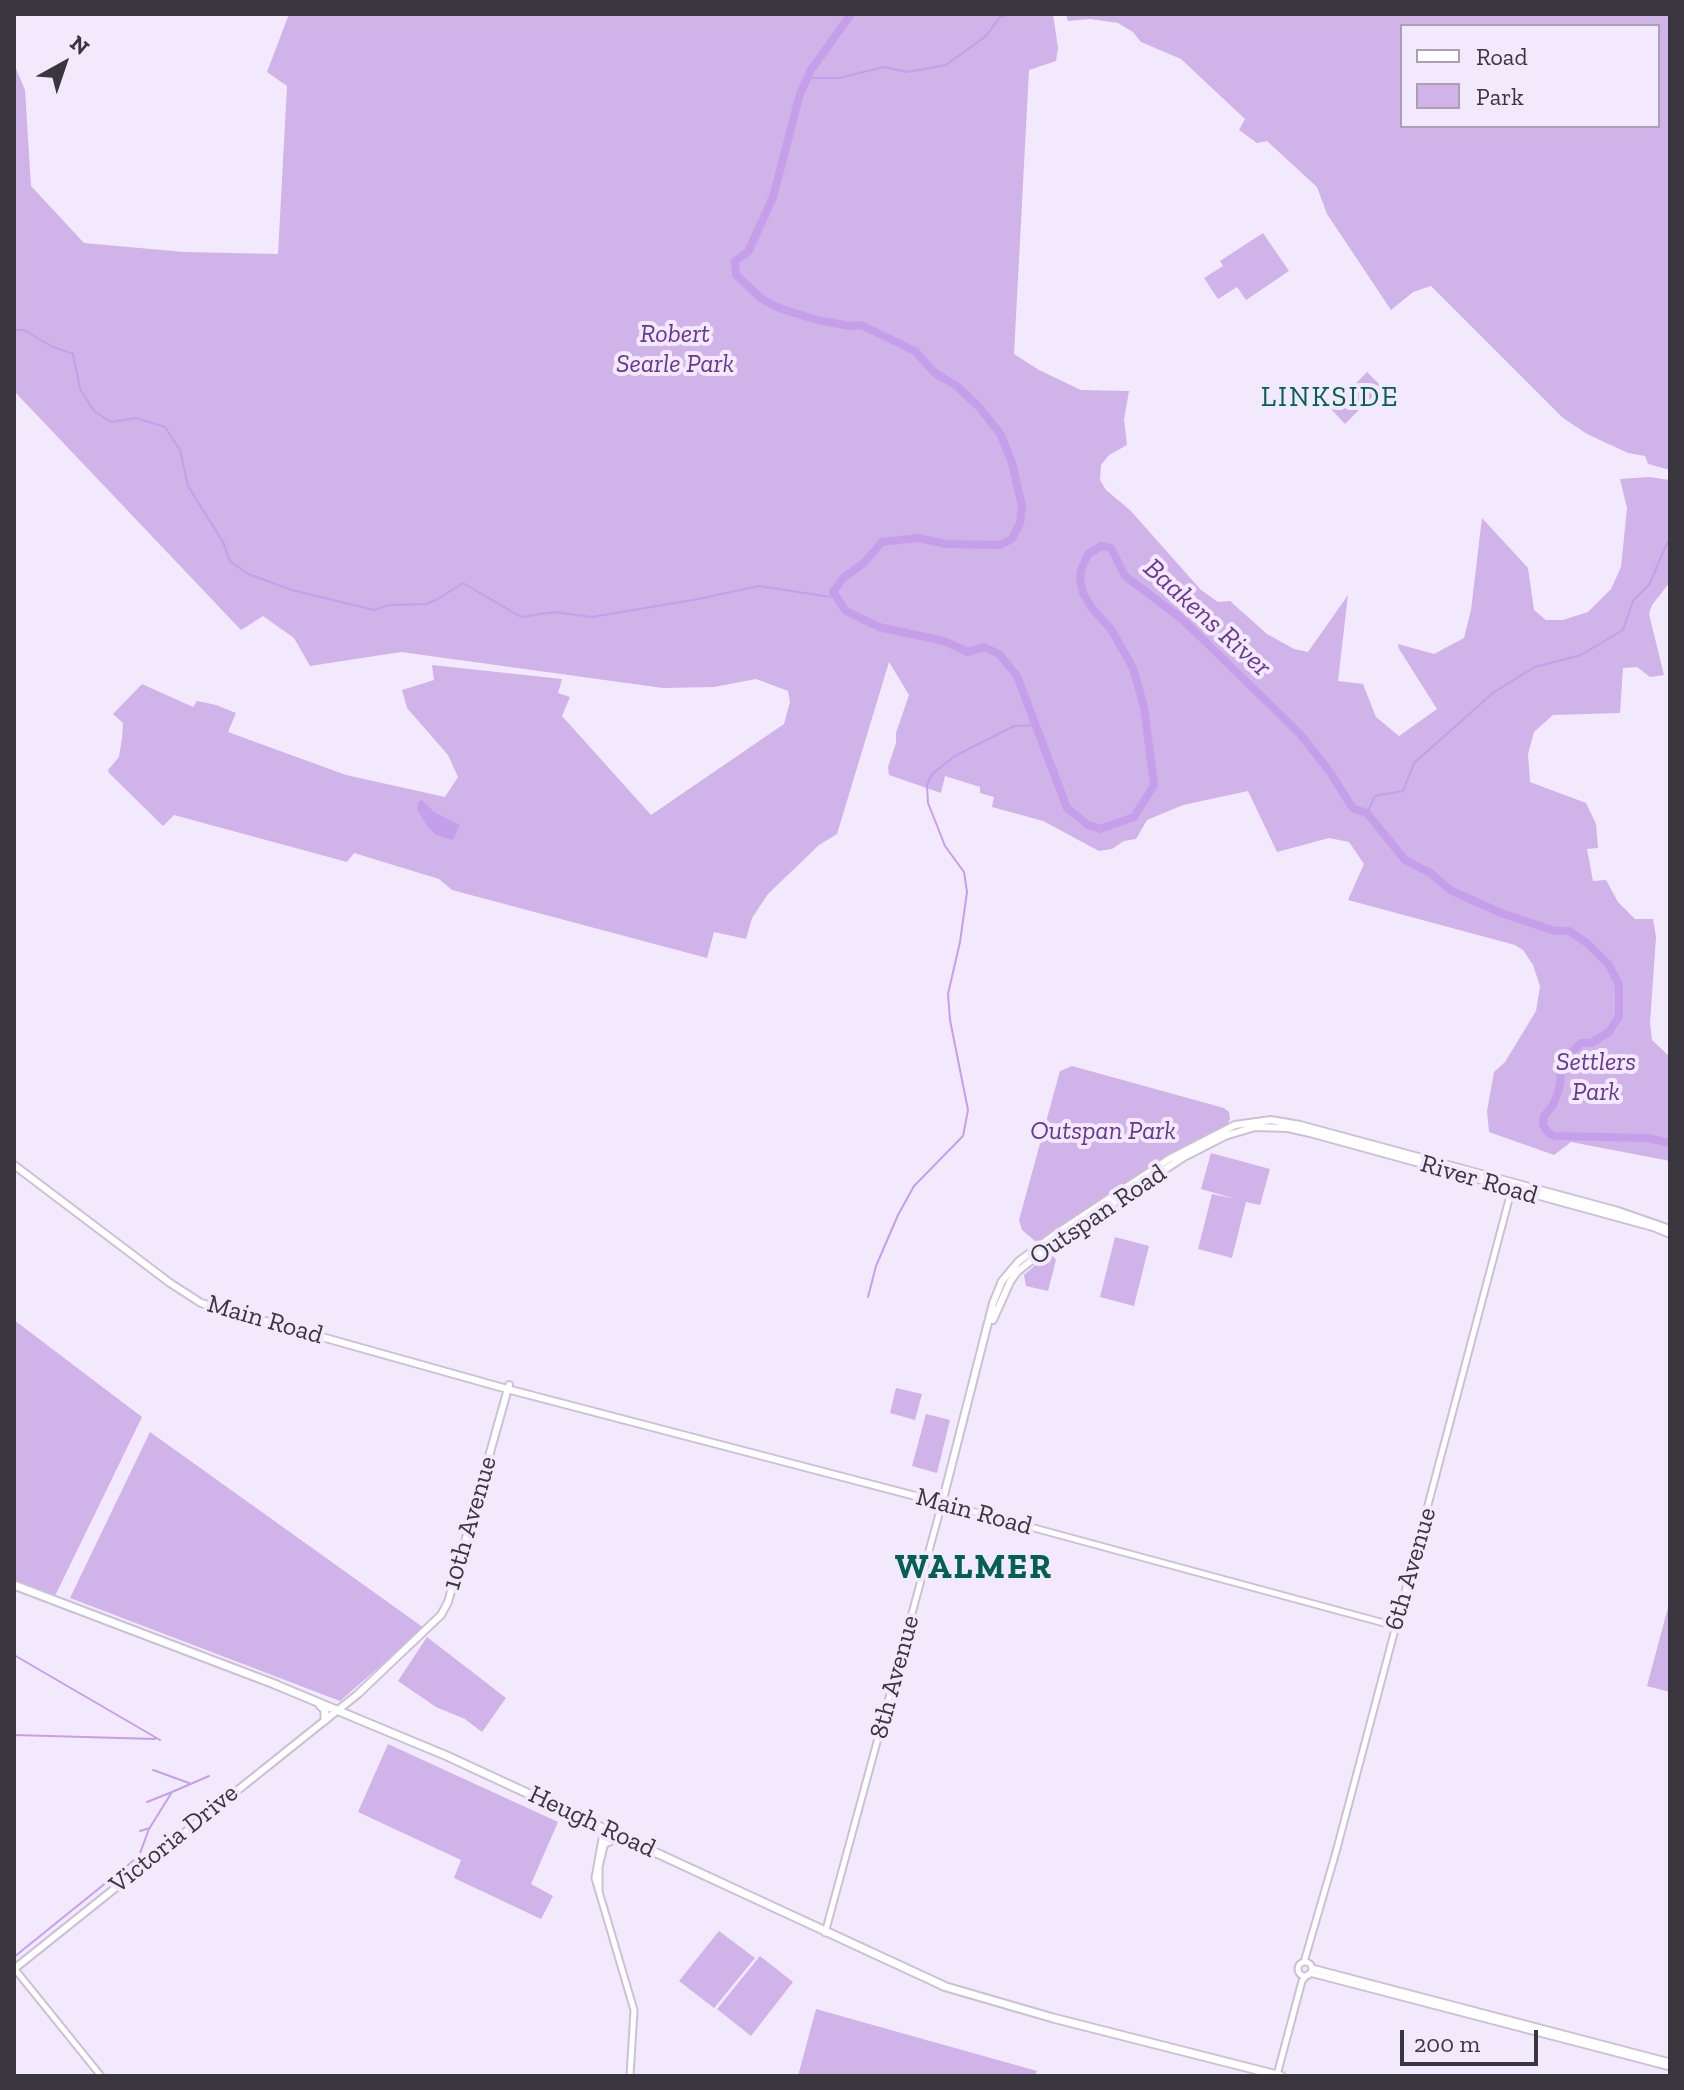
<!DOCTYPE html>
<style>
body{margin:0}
#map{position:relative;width:1684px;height:2090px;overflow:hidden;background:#f3e9fd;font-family:"Zilla Slab",serif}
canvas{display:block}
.frame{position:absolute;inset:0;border:16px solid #3a363e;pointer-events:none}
.legend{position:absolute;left:1400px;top:24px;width:260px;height:104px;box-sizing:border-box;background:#f3e9fd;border:2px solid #a9a1b1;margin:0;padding:10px 14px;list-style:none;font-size:24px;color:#3a363e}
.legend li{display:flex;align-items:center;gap:16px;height:40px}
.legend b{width:40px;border:2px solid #a9a1b1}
.north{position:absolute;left:24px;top:24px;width:80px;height:80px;-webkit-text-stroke:6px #f3e9fd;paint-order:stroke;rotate:40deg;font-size:22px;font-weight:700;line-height:32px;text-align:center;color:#3a363e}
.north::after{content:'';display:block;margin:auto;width:28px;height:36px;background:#3a363e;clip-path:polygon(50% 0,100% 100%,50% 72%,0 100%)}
.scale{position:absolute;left:1400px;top:2030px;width:138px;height:36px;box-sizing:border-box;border:4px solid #3a363e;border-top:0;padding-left:10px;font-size:24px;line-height:28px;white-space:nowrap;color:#3a363e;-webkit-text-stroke:6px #f3e9fd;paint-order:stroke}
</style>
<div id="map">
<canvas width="1684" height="2090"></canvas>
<div class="frame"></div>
<ul class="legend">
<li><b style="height:10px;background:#fff"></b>Road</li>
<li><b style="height:22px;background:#cfb3e9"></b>Park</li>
</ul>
<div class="north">N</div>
<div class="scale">200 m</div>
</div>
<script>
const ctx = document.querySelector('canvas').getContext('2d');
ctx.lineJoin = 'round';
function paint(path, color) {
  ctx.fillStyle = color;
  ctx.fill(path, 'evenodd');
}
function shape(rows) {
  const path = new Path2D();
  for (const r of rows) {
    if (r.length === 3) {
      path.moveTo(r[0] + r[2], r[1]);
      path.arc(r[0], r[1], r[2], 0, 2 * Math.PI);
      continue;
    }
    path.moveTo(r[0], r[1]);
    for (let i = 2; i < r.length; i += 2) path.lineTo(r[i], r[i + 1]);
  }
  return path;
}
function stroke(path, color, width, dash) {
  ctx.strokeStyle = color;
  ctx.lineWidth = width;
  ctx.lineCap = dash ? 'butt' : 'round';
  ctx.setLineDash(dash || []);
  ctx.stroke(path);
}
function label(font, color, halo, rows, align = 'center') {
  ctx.font = font + ' "Zilla Slab",serif';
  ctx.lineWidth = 8;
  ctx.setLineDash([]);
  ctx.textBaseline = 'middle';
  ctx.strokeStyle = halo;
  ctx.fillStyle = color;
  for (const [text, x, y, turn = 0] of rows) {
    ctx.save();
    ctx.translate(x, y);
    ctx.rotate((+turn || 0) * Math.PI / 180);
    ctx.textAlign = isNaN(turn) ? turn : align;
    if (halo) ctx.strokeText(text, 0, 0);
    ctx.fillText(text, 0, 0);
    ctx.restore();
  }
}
paint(shape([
 [289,14,1053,14,1058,48,1056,61,1029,70,1014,354,1039,370,1081,390,1129,391,1124,419,1127,445,1109,455,1101,465,1100,480,1106,490,1130,510,1201,590,1218,602,1230,601,1267,634,1294,649,1308,652,1348,595,1338,681,1363,684,1376,717,1399,736,1437,709,1399,649,1398,644,1434,654,1464,638,1471,610,1482,518,1528,568,1534,610,1546,620,1563,620,1588,612,1611,589,1621,567,1627,508,1620,479,1649,477,1670,480,1670,582,1652,605,1649,614,1664,675,1650,677,1637,667,1623,668,1620,713,1553,715,1534,732,1528,754,1530,782,1586,803,1596,824,1598,848,1587,849,1593,881,1606,880,1618,902,1635,919,1653,919,1656,937,1650,1023,1652,1040,1670,1057,1670,1161,1571,1142,1554,1155,1489,1132,1487,1111,1494,1072,1505,1062,1536,1011,1540,986,1533,965,1523,950,1515,945,1348,900,1364,864,1349,842,1329,838,1277,852,1248,791,1183,805,1147,820,1136,839,1124,841,1112,849,1099,851,1043,821,992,807,994,797,980,793,980,787,945,776,941,793,889,775,888,767,896,743,896,733,909,695,889,662,837,834,819,845,768,894,752,918,746,939,714,932,707,958,452,890,439,879,354,853,347,862,174,815,163,826,109,773,108,770,119,757,122,738,123,723,113,714,142,684,193,707,197,701,216,705,236,713,228,732,346,775,445,797,458,777,448,755,407,708,402,690,434,680,432,665,562,679,558,693,570,697,562,716,651,815,784,724,790,702,788,691,756,679,714,687,663,688,401,652,310,666,294,638,263,616,241,630,14,391,14,64,25,90,31,186,84,243,184,252,278,254,287,86,267,72],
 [1066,14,1670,14,1670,470,1648,464,1645,456,1628,453,1587,434,1563,418,1431,286,1413,292,1391,310,1327,214,1317,187,1267,141,1257,143,1239,130,1245,119,1181,59,1141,42,1133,32,1118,23,1090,19,1068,21],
 [1402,26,1658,26,1658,126,1402,126],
 [1263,233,1289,271,1246,300,1237,287,1218,299,1204,278,1223,266,1220,261],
 [1367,372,1382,387,1345,424,1331,409],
 [1072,1066,1224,1108,1229,1112,1230,1119,1227,1125,1159,1161,1040,1241,1035,1241,1022,1230,1019,1220,1060,1071],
 [1211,1153,1270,1169,1260,1205,1246,1202,1232,1258,1198,1249,1212,1194,1236,1199,1201,1189],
 [1115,1237,1149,1246,1134,1306,1100,1297],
 [1050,1252,1056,1260,1048,1291,1026,1286,1024,1275],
 [14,1320,142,1417,54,1598,14,1582],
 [896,1388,922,1394,915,1420,890,1413],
 [926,1414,950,1420,937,1473,912,1466],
 [150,1432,424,1628,340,1701,70,1598],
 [1670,1600,1670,1692,1647,1686],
 [427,1637,506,1698,482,1732,465,1719,436,1707,398,1681],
 [388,1744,558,1822,531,1884,553,1896,541,1919,454,1878,461,1860,358,1812],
 [719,1931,755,1958,714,2008,679,1981],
 [760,1956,793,1982,751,2036,717,2009],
 [816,2009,1037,2071,1035,2076,798,2076]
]), '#cfb3e9');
paint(shape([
 [422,800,434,812,460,825,453,840,436,835,427,826,417,809,418,802]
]), '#c69feb');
stroke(shape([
 [809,78,839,78,884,67,907,72,946,65,986,36,1000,17,1012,14],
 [14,330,24,330,51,346,73,354,80,389,94,411,111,422,136,418,165,427,180,450,188,486,223,542,230,561,248,574,292,590,374,610,389,605,426,604,438,599,463,583,521,617,554,612,592,617,698,599,759,586,837,598],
 [1367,813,1375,796,1403,791,1414,763,1494,692,1535,667,1581,655,1623,630,1633,601,1649,585,1667,543],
 [868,1297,876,1266,898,1215,914,1186,963,1136,968,1110,950,1020,948,994,960,942,967,892,964,872,945,846,936,823,928,803,927,785,932,774,955,756,1014,726,1037,725],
 [14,1655,160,1740],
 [14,1735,155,1739],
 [153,1770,189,1783],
 [147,1802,172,1792],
 [140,1831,150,1828],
 [120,1872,139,1856,149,1829,172,1792,209,1776],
 [14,1957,107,1882]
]), '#c69feb', 2);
stroke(shape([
 [851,14,811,70,800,94,773,197,748,252,735,261,736,275,762,299,779,308,817,320,850,326,861,325,915,351,935,373,957,386,980,408,1001,435,1012,463,1022,506,1020,523,1012,539,1000,545,946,544,918,538,882,542,864,563,843,578,833,592,846,611,879,627,944,641,968,652,984,647,999,654,1017,676,1067,808,1088,825,1100,829,1134,817,1154,785,1144,707,1133,668,1111,629,1091,607,1083,593,1080,580,1081,570,1088,554,1101,546,1111,548,1125,576,1182,619,1300,734,1330,772,1350,804,1354,809,1367,813,1405,860,1432,874,1450,890,1501,913,1555,931,1569,931,1587,943,1609,965,1619,985,1619,1016,1609,1032,1591,1043,1581,1043,1564,1060,1559,1068,1561,1075,1559,1090,1553,1105,1544,1116,1543,1125,1548,1133,1555,1136,1648,1138,1670,1143]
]), '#c69feb', 8);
const tertiary = shape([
 [604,1828,595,1878,634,2010,630,2076],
 [599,1889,599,1867,608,1830],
 [825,1933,942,1503,1395,1626],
 [1304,1962,1336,1852,1512,1188],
 [1305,1969,7],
 [14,1968,101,2076],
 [1312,1968,1670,2062],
 [1310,1973,1670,2067],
 [1277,2075,1302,1981,1307,1975]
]);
const secondary = shape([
 [14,1165,170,1283,201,1303,507,1389,942,1503,993,1303,1002,1281,1019,1261,1057,1233,1169,1159,1235,1125,1271,1120,1300,1125,1618,1211,1670,1229],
 [993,1320,1010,1282,1017,1272,1054,1242,1184,1157,1225,1136,1255,1127,1288,1128,1310,1133,1653,1227,1670,1234],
 [14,1969,358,1694,441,1615,448,1602,509,1385]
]);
const primary = shape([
 [14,1585,277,1685],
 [274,1684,447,1756,944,1986],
 [320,1705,325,1710,325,1720],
 [605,1843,621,1836],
 [943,1986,1053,2018,1281,2076]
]);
stroke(tertiary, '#cbc1d4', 9);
stroke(secondary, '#cbc1d4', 10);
stroke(primary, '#cbc1d4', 11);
stroke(tertiary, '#fff', 5);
stroke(secondary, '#fff', 6);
stroke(primary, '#fff', 7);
label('italic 26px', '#69378f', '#f3e9fd', [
 ["Robert",675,335],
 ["Searle Park",675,365],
 ["Settlers",1596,1063],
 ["Park",1596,1093],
 ["Outspan Park",1103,1132]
]);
label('26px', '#3a363e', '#f3e9fd', [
 ["River Road",1479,1180,16],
 ["Outspan Road",1098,1215,-34],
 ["Main Road",265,1320,16],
 ["Main Road",974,1512,15],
 ["10th Avenue",470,1523,-74],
 ["6th Avenue",1411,1569,-74],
 ["8th Avenue",895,1677,-75],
 ["Heugh Road",592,1822,25],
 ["Victoria Drive",174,1839,-39]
]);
ctx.letterSpacing = '2px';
label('28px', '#016053', '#f3e9fd', [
 ["LINKSIDE",1330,398]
]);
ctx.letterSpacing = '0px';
label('italic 28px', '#6c3a92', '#f3e9fd', [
 ["Baakens River",1207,618,42]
]);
ctx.letterSpacing = '2px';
label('bold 34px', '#016053', '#f3e9fd', [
 ["WALMER",974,1568]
]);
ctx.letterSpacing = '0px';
</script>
